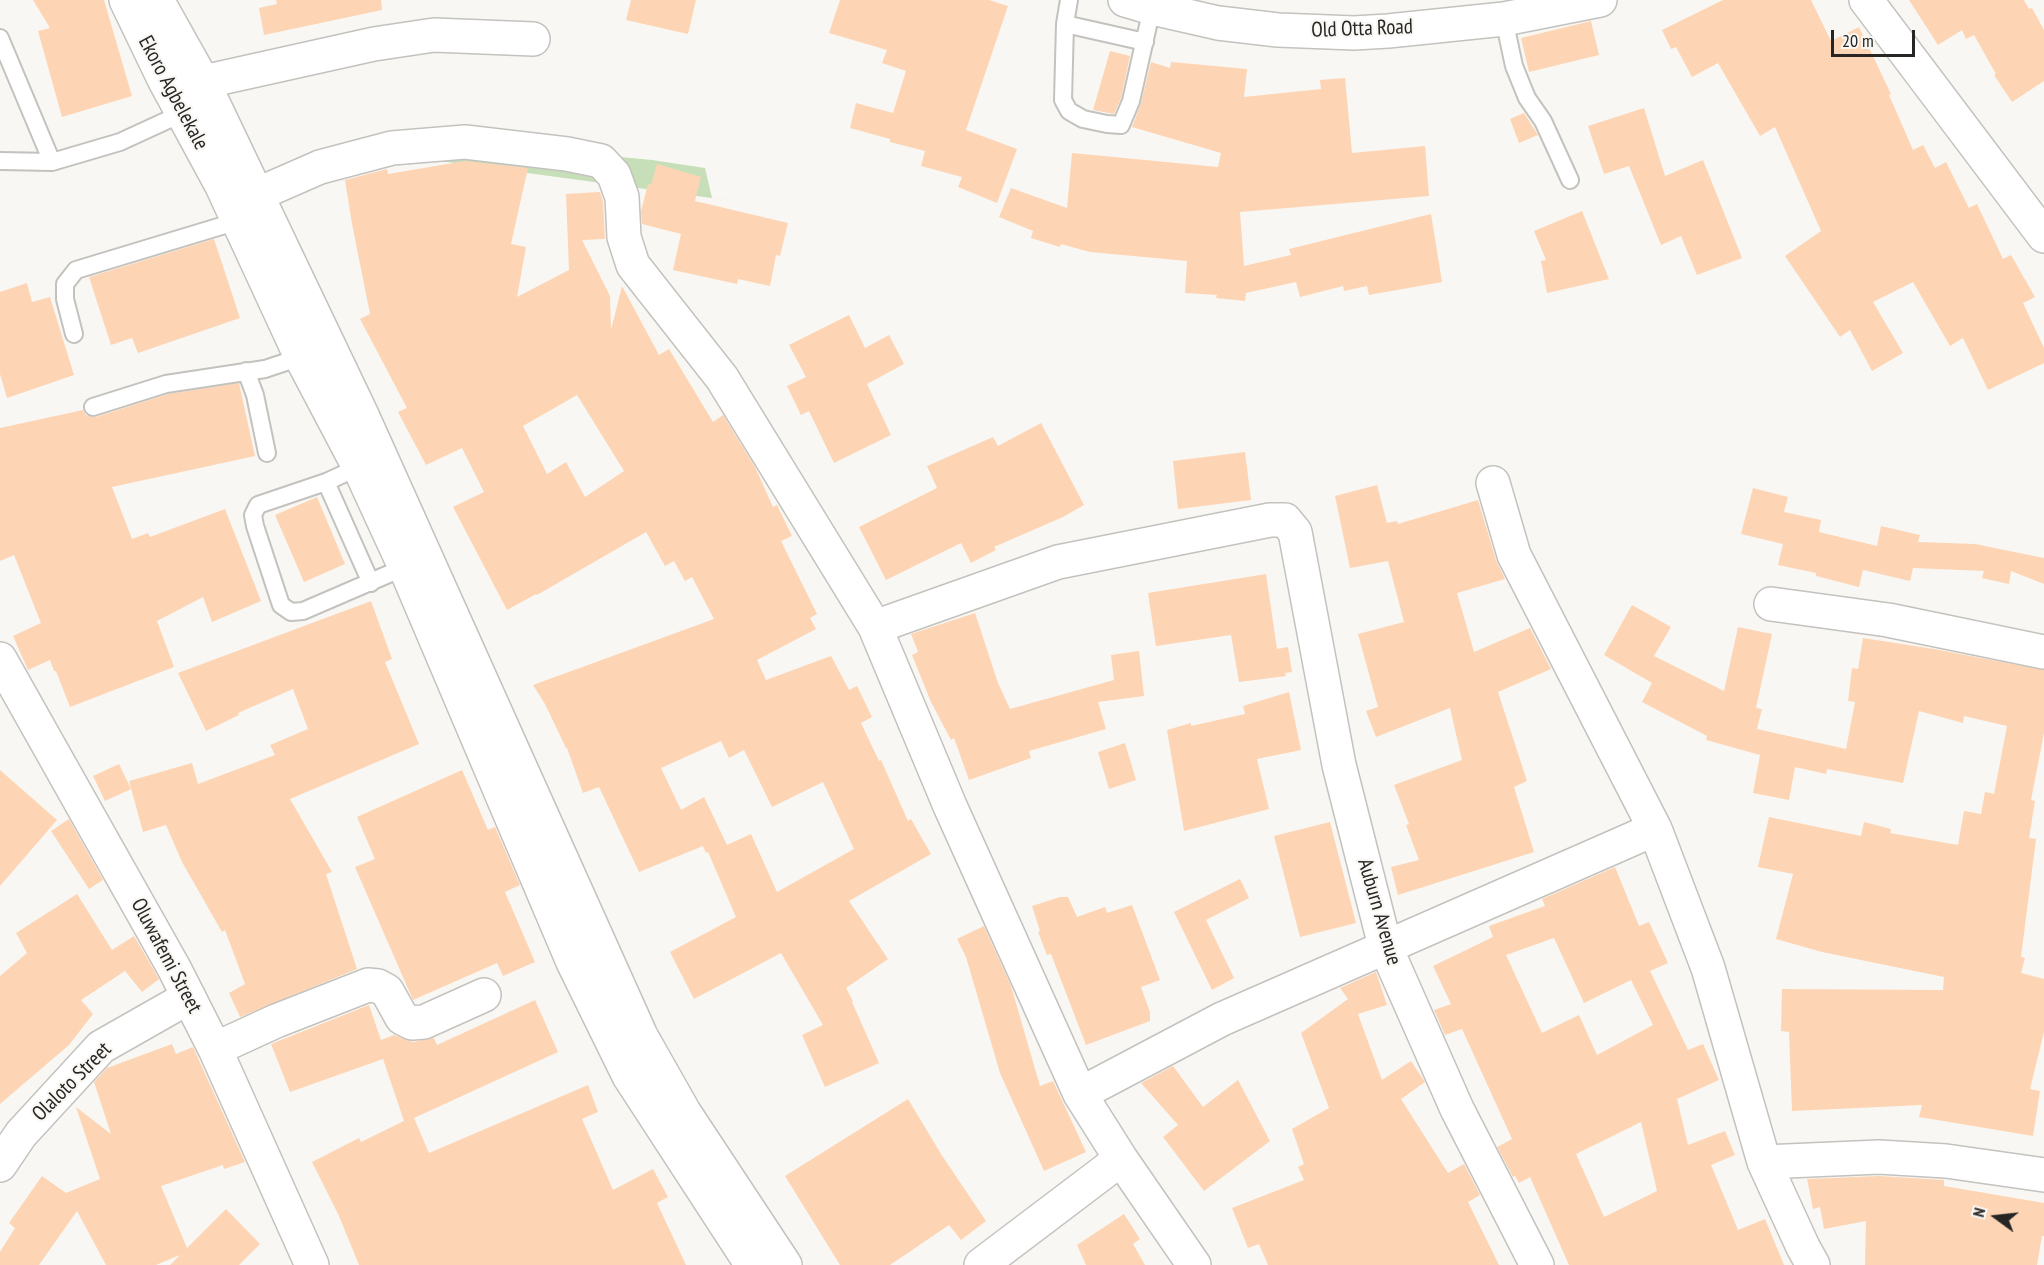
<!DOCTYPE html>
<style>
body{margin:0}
#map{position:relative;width:2044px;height:1265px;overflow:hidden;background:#f9f7f3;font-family:"PT Sans Narrow",sans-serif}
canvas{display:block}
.north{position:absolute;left:1966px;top:1187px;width:60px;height:60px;-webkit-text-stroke:4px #f9f7f3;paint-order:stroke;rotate:285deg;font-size:16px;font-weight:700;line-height:24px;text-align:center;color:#272625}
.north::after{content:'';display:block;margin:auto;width:21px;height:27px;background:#272625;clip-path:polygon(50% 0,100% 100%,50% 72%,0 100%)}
.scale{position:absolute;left:1831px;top:30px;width:84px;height:27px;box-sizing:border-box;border:3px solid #272625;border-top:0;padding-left:8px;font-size:18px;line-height:21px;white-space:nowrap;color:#272625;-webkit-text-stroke:4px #f9f7f3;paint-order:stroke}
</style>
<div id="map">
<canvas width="2044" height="1265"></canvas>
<div class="north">N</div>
<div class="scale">20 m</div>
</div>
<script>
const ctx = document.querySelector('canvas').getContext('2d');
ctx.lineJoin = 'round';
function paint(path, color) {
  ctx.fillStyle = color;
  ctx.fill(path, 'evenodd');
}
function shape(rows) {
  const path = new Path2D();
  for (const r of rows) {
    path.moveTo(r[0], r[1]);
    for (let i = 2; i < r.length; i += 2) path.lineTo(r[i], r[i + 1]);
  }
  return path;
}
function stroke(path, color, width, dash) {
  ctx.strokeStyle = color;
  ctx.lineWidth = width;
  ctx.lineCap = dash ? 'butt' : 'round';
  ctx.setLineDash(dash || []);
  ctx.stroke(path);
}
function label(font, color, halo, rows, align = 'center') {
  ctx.font = font + ' "PT Sans Narrow",sans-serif';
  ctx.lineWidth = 4.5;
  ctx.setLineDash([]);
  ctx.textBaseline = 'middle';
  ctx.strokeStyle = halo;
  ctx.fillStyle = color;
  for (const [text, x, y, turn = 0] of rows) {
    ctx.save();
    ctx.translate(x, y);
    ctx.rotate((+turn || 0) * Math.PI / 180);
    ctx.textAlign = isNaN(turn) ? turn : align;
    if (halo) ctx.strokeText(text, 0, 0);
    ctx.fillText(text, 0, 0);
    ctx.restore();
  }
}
paint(shape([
 [486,134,579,153,652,160,705,168,712,198,807,211,329,146]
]), '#c7dfb9');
paint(shape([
 [33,0,104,0,132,96,62,117,38,31,50,28],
 [276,0,381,0,382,10,264,35,259,8,277,4],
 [631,0,696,0,688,34,626,20],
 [840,0,989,0,1008,6,966,130,1017,149,997,203,958,187,962,177,921,166,925,151,890,142,890,139,850,128,856,103,893,113,906,71,882,63,887,50,829,33],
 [1723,0,1811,0,1831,41,1859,27,1891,94,1889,95,1913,150,1923,145,1935,168,1946,162,1969,208,1977,204,2003,259,2011,255,2035,297,2023,303,2044,348,2044,363,1988,390,1963,338,1950,346,1913,282,1873,302,1903,353,1872,371,1850,330,1840,337,1785,256,1821,231,1775,127,1760,136,1718,63,1692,77,1676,47,1671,49,1662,30],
 [1909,0,2024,0,2029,9,2032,8,2044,30,2044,81,2012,102,1994,75,1996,74,1974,35,1966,39,1962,30,1938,45],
 [1591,21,1599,55,1529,72,1521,38],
 [1110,51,1130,56,1121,98,1114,114,1093,110],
 [1151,62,1170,68,1171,62,1247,69,1244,97,1321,89,1320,80,1345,78,1352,153,1425,146,1429,196,1240,212,1244,266,1291,255,1289,249,1431,214,1442,282,1369,295,1367,286,1344,291,1343,286,1300,297,1296,282,1246,293,1245,301,1216,298,1217,295,1185,293,1187,261,1090,252,1061,244,1060,247,1031,238,1033,231,999,217,1011,188,1067,208,1072,153,1218,167,1221,153,1132,127,1141,103],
 [1644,108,1665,176,1703,160,1742,258,1697,275,1681,236,1661,245,1629,166,1604,174,1588,126],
 [1524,113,1538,135,1519,143,1510,119],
 [465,161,528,168,511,244,526,247,517,297,569,270,566,194,600,192,603,201,605,239,582,240,610,296,611,330,622,286,659,355,669,349,713,422,723,415,755,467,773,507,777,505,792,536,781,541,817,614,810,618,816,629,757,660,766,680,831,656,849,690,857,686,872,717,861,723,879,761,881,760,908,821,911,819,931,854,849,901,888,959,846,988,853,1001,852,1002,879,1063,825,1087,802,1035,823,1025,781,953,694,999,670,952,736,917,708,852,706,853,703,846,639,872,599,787,583,793,567,748,566,748,545,704,533,685,714,619,692,577,685,581,674,561,665,566,646,532,537,595,536,594,507,610,453,507,484,492,462,448,426,465,398,412,407,408,360,319,370,314,352,224,345,180,387,169,388,174],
 [577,395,624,471,585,497,566,462,547,474,523,426],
 [721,741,729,758,744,750,772,807,823,782,854,849,777,892,751,834,727,845,704,797,681,810,661,768],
 [657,164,701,177,695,201,788,223,780,256,776,255,770,286,738,279,737,284,673,270,681,234,642,224,641,211,648,184,651,185],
 [1582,211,1609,279,1547,293,1541,261,1546,260,1534,231],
 [214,239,240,318,138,353,132,338,111,345,89,277],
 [27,283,32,302,50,297,74,375,7,398,0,374,0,292],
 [849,315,865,348,889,335,904,364,867,384,891,435,834,463,809,411,801,415,787,386,806,377,789,345],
 [239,383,255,456,112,487,132,539,148,533,150,537,225,509,261,601,212,622,203,597,157,621,174,667,70,707,56,671,54,671,50,660,28,670,13,636,41,623,14,555,0,561,0,428,83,410,86,415,96,417,168,394],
 [1041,423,1084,505,1063,517,994,547,996,550,971,563,961,543,886,580,859,527,937,488,927,466,993,437,998,446],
 [1245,452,1251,500,1178,509,1173,461],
 [1377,485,1387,523,1397,521,1398,524,1478,500,1496,560,1505,579,1457,593,1474,652,1530,628,1551,669,1498,692,1527,781,1514,787,1534,852,1398,895,1391,867,1419,860,1406,825,1409,824,1394,785,1462,760,1450,708,1376,737,1366,711,1378,707,1358,634,1404,622,1388,561,1350,568,1335,496],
 [1753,488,1788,497,1784,512,1821,520,1819,532,1877,546,1881,526,1920,535,1918,542,1975,544,2044,558,2044,584,2011,571,2009,584,1982,578,1984,571,1913,568,1910,581,1863,570,1859,587,1816,576,1816,573,1778,565,1783,544,1741,534],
 [317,497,345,564,304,582,275,515],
 [1266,574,1277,649,1288,647,1292,672,1285,673,1286,676,1239,682,1231,635,1156,646,1148,593],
 [371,601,392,659,385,662,419,744,290,799,332,872,326,874,357,969,240,1017,229,993,245,984,225,930,222,932,182,862,166,825,143,832,129,781,192,763,198,784,275,755,270,745,308,729,293,689,238,713,239,715,206,731,178,673],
 [1632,605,1671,627,1654,656,1724,691,1738,627,1772,634,1756,708,1762,709,1757,729,1846,749,1855,702,1848,701,1852,668,1858,669,1863,638,1934,649,2044,670,2044,733,2031,800,2035,801,2029,838,2036,839,2021,957,2025,958,2021,973,2044,979,2044,1032,2030,1089,2040,1091,2033,1136,1919,1117,1922,1105,1792,1111,1789,1032,1781,1031,1782,989,1943,990,1944,977,1822,952,1776,939,1793,874,1758,867,1769,817,1861,836,1864,822,1891,829,1890,833,1958,845,1964,811,1981,814,1985,792,1994,794,2007,726,1964,716,1963,723,1919,711,1903,783,1827,769,1826,774,1795,767,1789,800,1753,793,1760,755,1706,740,1707,736,1642,702,1652,683,1604,655],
 [975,613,998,683,1010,709,1114,680,1111,655,1139,651,1144,696,1098,702,1106,729,1029,751,1031,758,969,780,954,738,951,740,931,702,912,655,918,652,911,634],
 [1289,692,1301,750,1257,759,1269,809,1184,831,1167,730,1191,723,1191,726,1245,714,1243,706],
 [1125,743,1136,780,1109,789,1098,752],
 [119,764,131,789,105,801,93,776],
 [0,770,57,820,0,886],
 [462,770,488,830,495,827,520,885,505,892,535,962,503,976,497,963,413,1000,355,867,375,859,357,817],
 [69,819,103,880,89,889,51,831],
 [1330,822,1356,923,1300,937,1274,836],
 [1615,867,1639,926,1649,922,1668,963,1650,971,1688,1050,1703,1044,1719,1080,1677,1099,1688,1145,1725,1131,1735,1155,1711,1165,1738,1230,1765,1219,1784,1265,1569,1265,1530,1177,1519,1183,1515,1176,1513,1177,1497,1147,1512,1139,1462,1029,1445,1035,1434,1010,1451,1004,1433,966,1493,937,1489,926,1545,906,1542,899],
 [1554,938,1584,1003,1631,980,1653,1025,1597,1055,1579,1015,1542,1033,1506,955],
 [1641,1122,1657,1191,1604,1217,1576,1154],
 [1240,879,1249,898,1206,920,1234,978,1212,990,1174,912],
 [77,894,112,950,134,936,159,979,142,992,125,971,81,1000,93,1014,69,1045,0,1104,0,976,27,953,16,933],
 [1060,897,1068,897,1077,917,1105,907,1107,913,1132,905,1160,980,1141,987,1150,1012,1150,1021,1086,1045,1051,954,1047,955,1038,932,1040,931,1032,906],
 [984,926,1011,986,1040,1086,1053,1081,1086,1152,1044,1171,1000,1073,966,957,957,939],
 [1376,972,1387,1005,1358,1014,1382,1080,1411,1061,1425,1082,1401,1099,1448,1173,1464,1164,1480,1195,1468,1202,1499,1265,1268,1265,1259,1244,1248,1248,1232,1208,1304,1180,1298,1167,1304,1164,1292,1129,1329,1108,1301,1033,1348,999,1340,988],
 [535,1000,558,1052,414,1118,429,1153,588,1085,598,1112,582,1119,613,1190,653,1169,668,1197,657,1203,686,1265,359,1265,339,1216,312,1162,359,1138,361,1142,404,1121,383,1059,290,1092,271,1044,369,1005,381,1040,394,1035,413,1042,434,1038,437,1045],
 [172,1044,176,1054,193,1047,245,1162,224,1169,223,1165,161,1186,187,1248,226,1209,260,1244,239,1265,170,1265,180,1255,156,1265,106,1265,77,1211,39,1265,0,1265,0,1252,15,1228,9,1223,42,1176,66,1193,100,1179,76,1107,111,1134,94,1082,107,1068],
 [1173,1066,1203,1107,1238,1080,1270,1141,1204,1191,1163,1137,1178,1125,1141,1083],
 [908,1099,941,1154,986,1221,961,1240,949,1225,890,1265,840,1265,785,1176],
 [1879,1176,1944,1180,1944,1186,2044,1203,2044,1236,2042,1236,2037,1265,1865,1265,1866,1221,1824,1229,1820,1207,1813,1209,1807,1179],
 [1124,1214,1140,1239,1133,1244,1145,1265,1086,1265,1077,1245]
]), '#fdd5b4');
const lane = shape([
 [1069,0,1065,24,1063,100,1069,111,1083,119,1107,124,1121,125,1131,101,1152,8],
 [1504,19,1514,66,1527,98,1543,121,1570,180],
 [1065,24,1145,42],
 [0,38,52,162],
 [0,161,52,162,120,142,183,113],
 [74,334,65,299,65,284,76,270,238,221],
 [246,371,255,395,267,453],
 [93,407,166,384,265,369,301,357],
 [359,467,326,482,258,505,253,515,255,526,281,605,291,612,303,611,405,567],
 [326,482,371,583]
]);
const street = shape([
 [1866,0,2044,236],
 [203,82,374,44,434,35,533,39],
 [256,195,320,167,392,148,465,142,567,154,601,161,614,175,622,197,624,237,633,265,722,378,875,627,950,806,1080,1094,1121,1159,1194,1265],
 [1493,483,1514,555,1655,829,1708,968,1764,1162,1803,1247,1813,1265],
 [1771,604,1888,620,2044,652],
 [875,627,1058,562,1270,520,1285,520,1295,532,1339,765,1385,946,1457,1109,1537,1265],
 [0,659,174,968,215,1049,312,1265],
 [215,1049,276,1021,368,985,378,986,387,991,402,1018,412,1023,424,1022,484,995],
 [1080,1094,1222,1019,1655,829],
 [1764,1162,1879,1157,1946,1161,2044,1175],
 [0,1165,21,1134,101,1047,189,997],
 [981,1265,1121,1159]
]);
const secondary = shape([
 [1125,0,1152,8,1218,23,1278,30,1354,33,1388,31,1504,19,1600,0]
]);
const primary = shape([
 [126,0,165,81,222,186,301,357,359,467,405,567,573,962,629,1076,752,1265],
 [157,0,203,82,361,413,641,1036,684,1112,785,1265]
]);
stroke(lane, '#c4c2be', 20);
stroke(street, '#c4c2be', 36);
stroke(secondary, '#c4c2be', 36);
stroke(primary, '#c4c2be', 36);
stroke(lane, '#fff', 16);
stroke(street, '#fff', 33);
stroke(secondary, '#fff', 33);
stroke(primary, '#fff', 33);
label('21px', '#272625', '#f9f7f3', [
 ["Old Otta Road",1362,29,-2],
 ["Ekoro Agbelekale",173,93,62],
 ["Auburn Avenue",1379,912,74],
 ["Oluwafemi Street",166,956,62],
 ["Olaloto Street",72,1082,-45]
]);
</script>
